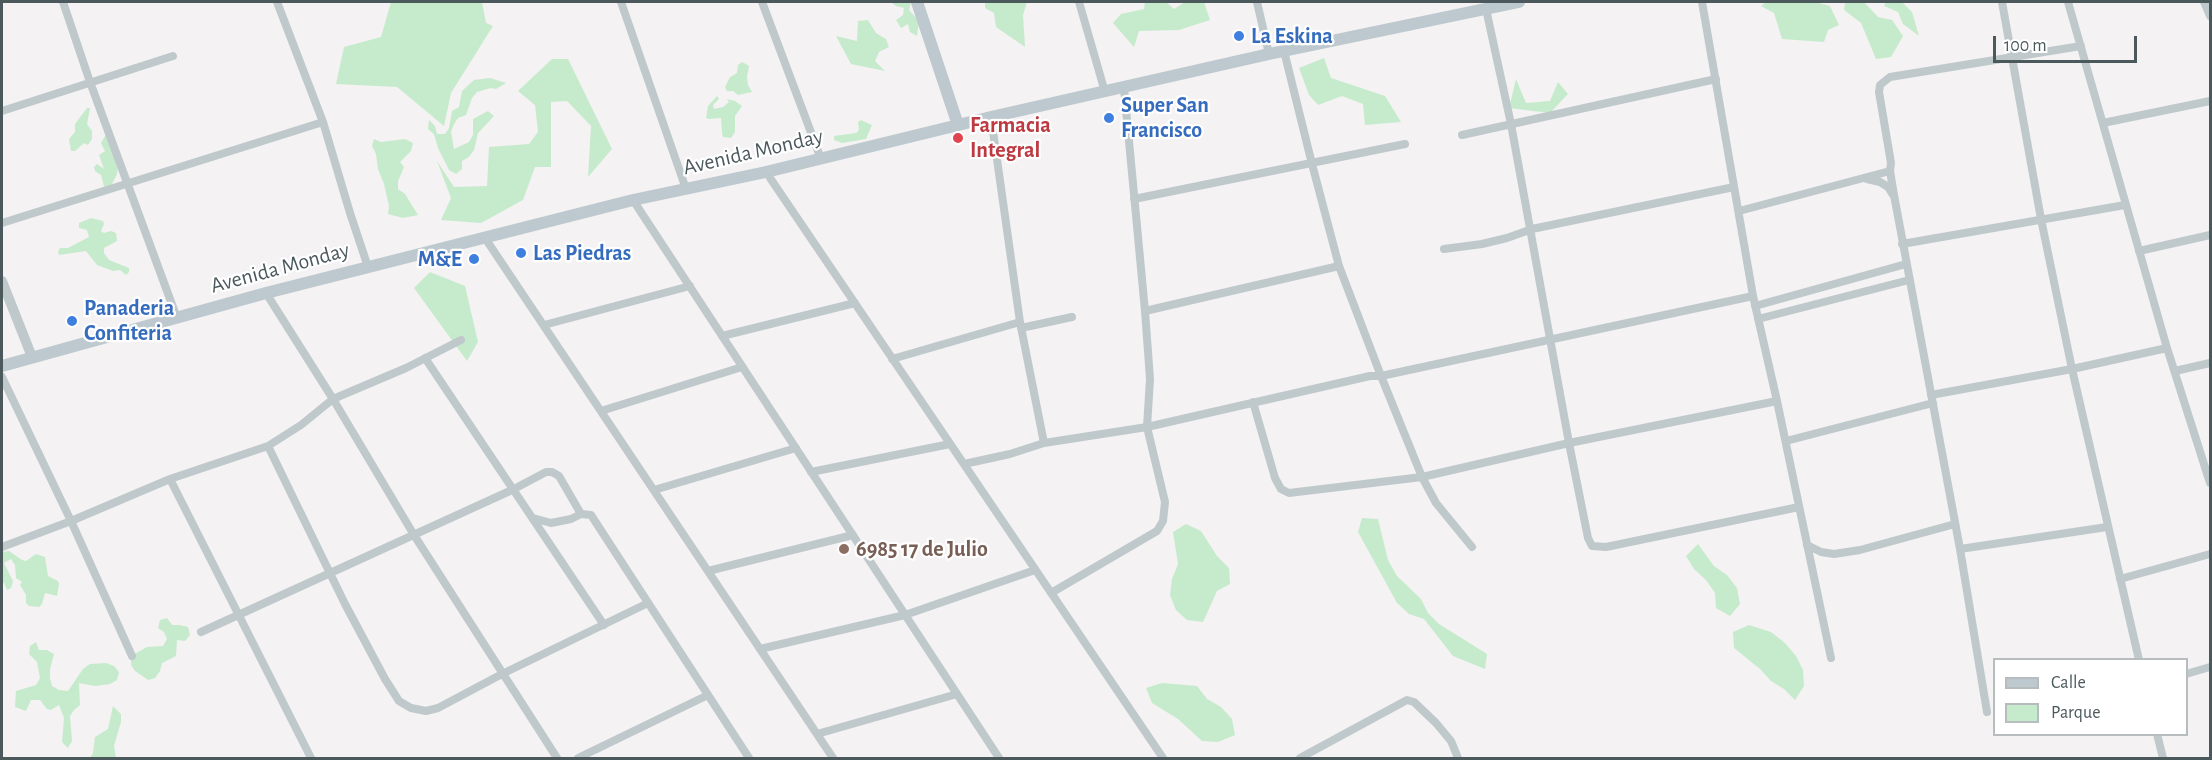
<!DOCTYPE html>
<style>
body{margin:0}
#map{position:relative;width:2212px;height:760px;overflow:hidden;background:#f4f2f2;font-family:"Alegreya Sans",sans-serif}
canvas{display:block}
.frame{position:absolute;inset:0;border:3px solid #4b595d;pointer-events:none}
.legend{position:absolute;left:1993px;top:658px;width:195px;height:78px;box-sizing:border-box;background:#fff;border:2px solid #b7bdbe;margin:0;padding:8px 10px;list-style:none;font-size:18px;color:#4b595d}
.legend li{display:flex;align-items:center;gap:12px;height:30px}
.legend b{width:30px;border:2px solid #b7bdbe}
.scale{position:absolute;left:1993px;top:36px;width:144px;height:27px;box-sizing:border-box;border:3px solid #4b595d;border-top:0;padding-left:8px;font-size:18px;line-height:21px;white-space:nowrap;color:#4b595d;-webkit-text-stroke:4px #fff;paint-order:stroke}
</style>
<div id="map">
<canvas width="2212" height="760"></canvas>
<div class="frame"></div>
<ul class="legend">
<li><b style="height:8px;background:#bdc9ce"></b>Calle</li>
<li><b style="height:16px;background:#c6ebcc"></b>Parque</li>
</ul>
<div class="scale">100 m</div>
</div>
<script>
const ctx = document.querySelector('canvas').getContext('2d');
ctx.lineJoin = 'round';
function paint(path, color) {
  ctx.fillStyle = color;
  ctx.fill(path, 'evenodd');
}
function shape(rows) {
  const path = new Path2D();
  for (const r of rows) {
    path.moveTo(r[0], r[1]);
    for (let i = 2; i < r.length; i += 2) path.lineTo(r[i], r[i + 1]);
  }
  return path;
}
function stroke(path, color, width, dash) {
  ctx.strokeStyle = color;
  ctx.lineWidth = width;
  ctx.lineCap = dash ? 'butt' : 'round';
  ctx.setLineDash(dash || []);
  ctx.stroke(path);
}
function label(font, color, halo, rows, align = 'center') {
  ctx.font = font + ' "Alegreya Sans",sans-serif';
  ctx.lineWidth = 4.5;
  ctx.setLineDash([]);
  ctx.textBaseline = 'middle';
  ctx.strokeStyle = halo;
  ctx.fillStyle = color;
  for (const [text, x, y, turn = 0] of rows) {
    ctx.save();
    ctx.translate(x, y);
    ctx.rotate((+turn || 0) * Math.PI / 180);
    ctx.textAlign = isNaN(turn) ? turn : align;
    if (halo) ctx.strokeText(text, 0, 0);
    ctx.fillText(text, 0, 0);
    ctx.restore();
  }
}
paint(shape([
 [391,2,482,2,486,23,493,26,451,93,444,126,397,87,336,84,344,47,381,37],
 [891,2,911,2,909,10,919,21,917,36,910,32,908,24,901,28,896,20,903,15,904,8,896,6],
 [985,2,1027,2,1023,15,1025,47,996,27,994,13,985,8],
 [1145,2,1166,2,1174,9,1185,2,1204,2,1210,20,1179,30,1139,31,1134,47,1113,23,1121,14,1144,9],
 [1766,2,1815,2,1830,6,1839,25,1828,30,1824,42,1782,39,1774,13,1761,6],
 [1845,2,1864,2,1878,17,1892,20,1903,36,1891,57,1876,59,1861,23,1844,10],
 [1886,2,1902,2,1912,12,1919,36,1903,24,1898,12,1884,6],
 [868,20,876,33,886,39,889,47,879,52,875,61,885,71,851,64,836,36,857,41,858,21],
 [1324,58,1331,78,1385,96,1401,122,1365,125,1363,104,1342,96,1318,105,1309,95,1299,68],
 [552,59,568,59,612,149,588,177,591,126,567,101,551,102,551,167,535,167,523,200,481,223,441,220,451,198,437,161,454,187,487,186,489,147,529,144,538,132,535,105,518,91],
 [742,62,749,66,747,77,748,85,752,92,738,95,733,91,727,91,725,87,730,77,737,73,738,65],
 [490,78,506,83,496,89,491,88,477,92,472,98,466,115,458,118,454,124,451,132,454,149,469,142,473,135,473,119,488,111,494,116,478,133,474,150,469,157,462,161,462,169,456,174,449,170,438,148,434,134,428,129,429,120,435,126,437,134,445,134,449,128,452,111,459,107,462,91,474,80],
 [1516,79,1526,103,1550,101,1558,82,1568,94,1550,113,1509,108],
 [717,96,719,99,713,105,714,109,723,107,729,102,727,99,735,101,742,106,735,116,735,132,731,138,723,137,722,133,721,118,709,119,706,118,708,106],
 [87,108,90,108,87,124,92,131,92,139,88,145,84,143,75,151,71,151,69,139,75,132,75,124],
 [861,120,872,125,866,139,842,143,834,140,834,136,856,133,859,130,858,122],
 [105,136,109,138,118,165,117,174,110,188,105,190,101,175,95,171,94,167,97,164,104,169,99,155,105,151,101,143],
 [374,139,381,142,405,139,413,143,411,151,400,162,404,167,398,181,398,189,405,194,418,215,403,218,388,214,389,206,384,184,378,169,376,154,372,146],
 [91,218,103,221,104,224,101,231,104,233,111,231,116,233,117,241,104,248,104,253,109,260,129,268,129,272,126,275,120,270,113,271,97,265,86,251,59,255,58,252,60,248,68,248,89,237,87,230,79,228,79,223],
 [430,272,465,286,478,342,467,361,414,288],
 [1362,518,1378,519,1388,560,1397,576,1421,599,1428,613,1439,624,1487,654,1485,669,1453,656,1424,619,1409,614,1397,603,1358,532],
 [1186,524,1201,531,1217,556,1229,568,1230,584,1217,591,1203,622,1187,620,1176,610,1170,595,1172,579,1178,564,1173,532],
 [1698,544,1714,566,1727,575,1737,588,1740,604,1730,616,1716,608,1715,593,1706,580,1694,569,1686,556],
 [9,551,22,560,26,561,36,554,45,557,48,576,58,581,59,584,57,596,45,593,42,604,39,607,29,606,26,603,26,595,20,585,22,582,16,578,15,565,11,559,4,563,13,581,11,588,7,590,4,583,2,582,2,552],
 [167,618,172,625,180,625,188,627,190,635,185,641,177,640,176,656,162,663,160,671,155,678,148,680,135,671,131,665,131,656,147,647,163,646,167,639,164,632,158,628,160,620],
 [1749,625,1771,632,1785,643,1796,656,1803,670,1804,686,1795,700,1784,689,1771,681,1760,669,1734,648,1733,632],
 [36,642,39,650,47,650,54,654,50,669,50,678,52,686,59,690,68,691,83,669,90,664,106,663,114,666,119,672,117,680,110,684,95,686,79,683,80,705,74,710,70,716,72,741,68,748,62,742,64,718,59,705,51,710,47,709,40,700,31,700,26,711,15,707,16,691,36,685,40,678,37,662,29,654,30,646],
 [1162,683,1197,686,1207,699,1221,707,1232,719,1235,735,1218,742,1202,741,1178,719,1152,703,1146,688],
 [113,706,121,714,121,722,114,746,116,758,90,758,93,753,95,737,108,729]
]), '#c6ebcc');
stroke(shape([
 [63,2,90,82,177,318],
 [277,2,323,122,350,213,368,267],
 [621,2,686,189],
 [762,2,821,159],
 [1079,2,1105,92],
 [1257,2,1269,54],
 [1702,2,1753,296,1777,401,1831,658],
 [2002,2,2041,219,2072,369,2139,660],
 [2068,2,2167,348,2210,483],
 [2204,2,2210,16],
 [1486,9,1511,124,1569,443,1588,538,1592,546,1606,547,1799,507],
 [1284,51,1312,164,1339,266,1381,376,1422,477,1436,503,1472,547],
 [2,111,173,56],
 [991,117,1020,322,1044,443],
 [2103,123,2210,101],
 [1462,135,1716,79],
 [766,172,1163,758],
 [1867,179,1880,182,1888,187,1893,195],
 [1134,199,1405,144],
 [633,200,999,758],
 [1739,211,1890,171],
 [2,223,323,122],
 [485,238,833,758],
 [1902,244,2125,205],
 [1444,249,1482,244,1507,238,1532,229,1734,187],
 [2139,251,2210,235],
 [266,293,333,399,414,535,557,758],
 [1755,306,1906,264],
 [1145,311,1339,266],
 [1758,319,1909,280],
 [544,325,690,286],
 [1021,328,1072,317],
 [722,336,855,303],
 [425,358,604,625],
 [892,359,1020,322],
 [2175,371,2210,363],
 [2,377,71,521,132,656],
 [1931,395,2072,369,2167,348],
 [1253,402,1275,478,1281,489,1289,493,1422,477,1569,443,1777,401],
 [601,411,742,367],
 [1786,441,1933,403],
 [268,446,345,604,385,679,399,701,411,708,426,711,438,708,502,674,648,603],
 [964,464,1010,454,1044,443,1147,427,1370,376,1381,376,1753,296],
 [811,472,950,444],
 [170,479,311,758],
 [654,490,796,448],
 [533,518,551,523,571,519,581,514,591,515,749,758],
 [1807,545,1821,552,1834,554,1860,550,1955,524],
 [2,547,71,521,170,479,268,446,301,425,333,399,406,368,461,340],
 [1960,549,2107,527],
 [708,571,853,535],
 [2120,579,2210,554],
 [1051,593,1157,531,1163,521,1165,502,1147,427,1150,379,1145,311,1124,88],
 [201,632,512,490,546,472,552,472,559,476,581,514],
 [760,649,905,615,1035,570],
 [2186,674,2210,667],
 [1987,712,1960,549,1894,195,1890,171,1891,163,1879,92,1880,85,1890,77,2081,46],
 [817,734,957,694],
 [2157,734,2163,758],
 [578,758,708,695],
 [1300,758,1407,700,1414,702,1436,723,1451,741,1458,758]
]), '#bfc9cc', 8);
stroke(shape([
 [2,281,32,357]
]), '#bfc9cc', 10);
stroke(shape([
 [917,2,958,125],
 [2,366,266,293,633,200,766,172,991,117,1269,54,1519,2]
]), '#bdc9ce', 12);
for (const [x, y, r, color] of [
 [1239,36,6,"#3f7fe0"],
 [1109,118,6,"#3f7fe0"],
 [958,138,6,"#e0444e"],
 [521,253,6,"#3f7fe0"],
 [474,259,6,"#3f7fe0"],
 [72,321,6,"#3f7fe0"],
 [844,549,6,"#8d6e63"]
]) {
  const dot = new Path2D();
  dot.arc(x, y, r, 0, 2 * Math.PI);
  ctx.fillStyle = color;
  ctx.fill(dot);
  stroke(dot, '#fff', 2);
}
label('bold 22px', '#366cbe', '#fff', [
 ["La Eskina",1251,36],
 ["Super San",1121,105],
 ["Francisco",1121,130],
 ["Las Piedras",533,253],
 ["M&E",462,259,"right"],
 ["Panaderia",84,308],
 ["Confiteria",84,333]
], 'left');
label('bold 22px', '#be3a42', '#fff', [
 ["Farmacia",970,125],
 ["Integral",970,150]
], 'left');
label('22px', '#4b595d', '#fff', [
 ["Avenida Monday",753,152,-13],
 ["Avenida Monday",280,268,-15]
]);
label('bold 22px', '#785e54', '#fff', [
 ["6985 17 de Julio",856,549]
], 'left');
</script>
